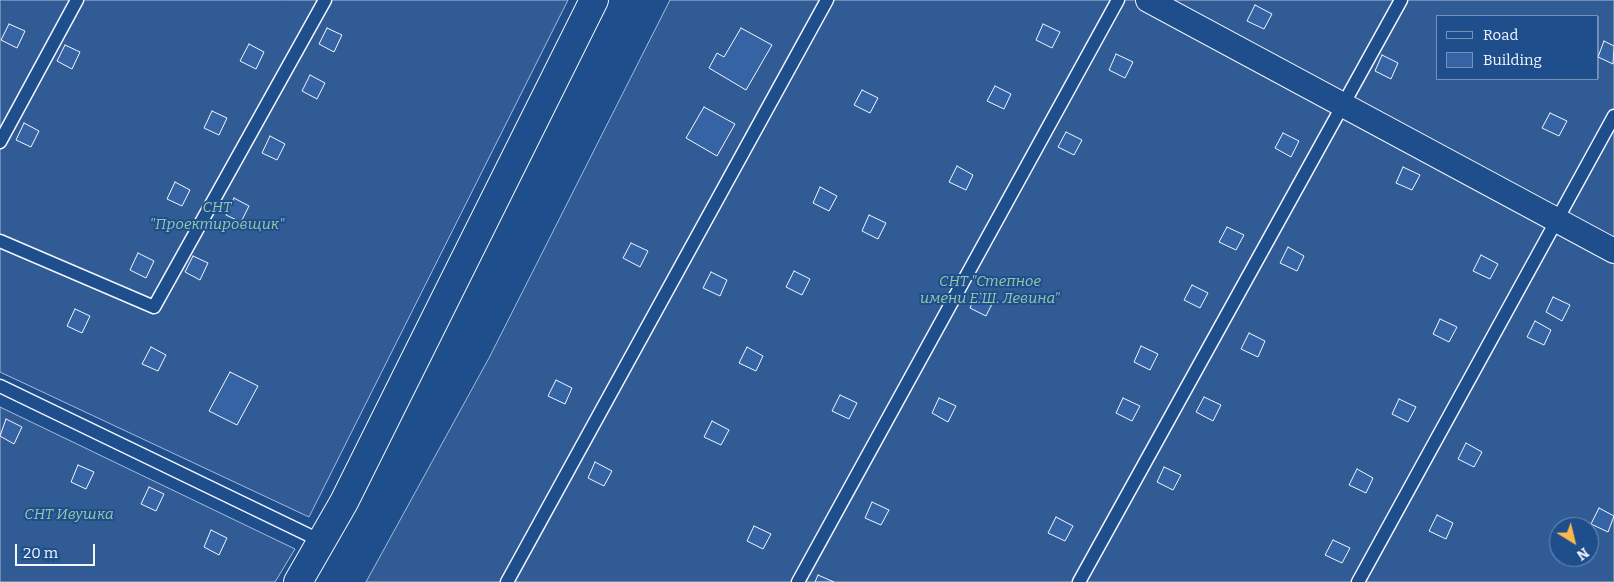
<!DOCTYPE html>
<meta charset="utf-8">
<style>
body{margin:0}
#map{position:relative;width:1614px;height:582px;overflow:hidden;background:#1f4e8c;font-family:Bitter,serif}
canvas{display:block}
.legend{position:absolute;left:1436px;top:15px;width:162px;height:65px;box-sizing:border-box;background:#1f4e8c;border:1px solid #7391ba;margin:0;padding:6px 9px;list-style:none;font-size:15px;color:#f2f6ff}
.legend li{display:flex;align-items:center;gap:10px;height:25px}
.legend b{width:25px;border:1px solid #7391ba}
.north{position:absolute;left:1549px;top:517px;width:50px;height:50px;box-sizing:border-box;background:#1f4e8c;border:1px solid #7391ba;border-radius:50%;rotate:144deg;font-size:14px;font-weight:700;line-height:20px;text-align:center;color:#f2f6ff}
.north::after{content:'';display:block;margin:auto;width:18px;height:22px;background:#ffb74d;clip-path:polygon(50% 0,100% 100%,50% 72%,0 100%)}
.scale{position:absolute;left:15px;top:544px;width:80px;height:22px;box-sizing:border-box;border:2px solid #f2f6ff;border-top:0;padding-left:6px;font-size:15px;line-height:18px;white-space:nowrap;color:#f2f6ff;-webkit-text-stroke:4px #1f4e8c;paint-order:stroke}
</style>
<div id="map">
<canvas width="1614" height="582"></canvas>
<ul class="legend">
<li><b style="height:6px;background:#1f4e8c"></b>Road</li>
<li><b style="height:14px;background:#3563a3"></b>Building</li>
</ul>
<div class="north">N</div>
<div class="scale">20 m</div>
</div>
<script>
const ctx = document.querySelector('canvas').getContext('2d');
ctx.lineJoin = 'round';
function paint(path, color) {
  ctx.fillStyle = color;
  ctx.fill(path, 'evenodd');
}
function shape(rows) {
  const path = new Path2D();
  for (const r of rows) {
    path.moveTo(r[0], r[1]);
    for (let i = 2; i < r.length; i += 2) path.lineTo(r[i], r[i + 1]);
  }
  return path;
}
function stroke(path, color, width, dash) {
  ctx.strokeStyle = color;
  ctx.lineWidth = width;
  ctx.lineCap = dash ? 'butt' : 'round';
  ctx.setLineDash(dash || []);
  ctx.stroke(path);
}
function label(font, color, halo, rows, align = 'center') {
  ctx.font = font + ' Bitter,serif';
  ctx.lineWidth = 4;
  ctx.setLineDash([]);
  ctx.textBaseline = 'middle';
  ctx.strokeStyle = halo;
  ctx.fillStyle = color;
  for (const [text, x, y, turn = 0] of rows) {
    ctx.save();
    ctx.translate(x, y);
    ctx.rotate((+turn || 0) * Math.PI / 180);
    ctx.textAlign = isNaN(turn) ? turn : align;
    if (halo) ctx.strokeText(text, 0, 0);
    ctx.fillText(text, 0, 0);
    ctx.restore();
  }
}
const built = shape([
 [0,0,568,0,309,517,0,372,0,0],
 [670,0,1614,0,1614,582,366,582,489,358,670,0],
 [1438,16,1598,16,1598,79,1438,79,1438,16],
 [1559,527,1589,527,1589,557,1559,557,1559,527],
 [0,407,295,549,275,582,0,582,0,407]
]);
paint(built, '#305b95');
stroke(built, '#a8bbd7', 1);
const building = shape([
 [1255,5,1272,14,1264,29,1247,21,1255,5],
 [9,24,25,31,17,48,1,40,9,24],
 [1043,24,1060,32,1052,48,1036,40,1043,24],
 [327,28,342,35,334,52,319,44,327,28],
 [741,28,772,45,746,90,709,68,717,53,724,57,741,28],
 [1604,41,1614,46,1613,64,1598,57,1604,41],
 [249,44,264,52,256,69,240,61,249,44],
 [65,45,80,52,72,69,57,61,65,45],
 [1116,54,1133,62,1125,78,1109,70,1116,54],
 [1382,55,1398,63,1391,79,1375,71,1382,55],
 [310,75,325,83,317,99,302,91,310,75],
 [995,86,1011,94,1004,109,987,101,995,86],
 [862,90,878,98,870,113,854,105,862,90],
 [704,107,735,124,717,156,686,138,704,107],
 [212,111,227,118,219,135,204,128,212,111],
 [1550,113,1567,121,1559,136,1542,128,1550,113],
 [24,123,39,131,31,147,16,140,24,123],
 [1066,132,1082,140,1074,155,1058,147,1066,132],
 [1283,133,1299,141,1291,157,1275,148,1283,133],
 [270,136,285,144,277,160,262,153,270,136],
 [957,166,973,175,966,190,949,182,957,166],
 [1403,167,1420,175,1412,190,1396,183,1403,167],
 [175,182,190,190,182,206,167,199,175,182],
 [820,187,837,196,829,211,813,203,820,187],
 [234,198,249,206,241,222,226,215,234,198],
 [869,215,886,223,878,239,862,231,869,215],
 [1227,227,1244,235,1236,250,1219,242,1227,227],
 [631,243,648,251,640,267,623,258,631,243],
 [1288,247,1304,256,1297,271,1280,263,1288,247],
 [138,253,154,261,146,278,130,270,138,253],
 [1481,255,1498,264,1490,279,1473,271,1481,255],
 [193,256,208,263,200,280,185,272,193,256],
 [794,271,810,279,802,295,786,287,794,271],
 [711,272,727,280,720,296,703,288,711,272],
 [1192,285,1208,293,1200,308,1184,300,1192,285],
 [977,292,994,300,986,316,970,308,977,292],
 [1553,297,1570,305,1562,321,1546,312,1553,297],
 [75,309,90,316,82,333,67,326,75,309],
 [1440,319,1457,327,1449,342,1433,334,1440,319],
 [1535,321,1551,330,1544,345,1527,337,1535,321],
 [1249,333,1265,341,1258,357,1241,349,1249,333],
 [1141,346,1158,354,1150,370,1134,362,1141,346],
 [151,347,166,355,158,371,142,364,151,347],
 [747,347,763,356,756,371,739,363,747,347],
 [230,372,258,386,237,425,209,411,230,372],
 [556,380,572,388,565,404,548,396,556,380],
 [840,395,857,403,849,419,832,411,840,395],
 [1204,397,1221,405,1213,421,1196,412,1204,397],
 [939,398,956,406,948,422,932,413,939,398],
 [1123,398,1140,406,1132,421,1116,413,1123,398],
 [1399,399,1416,407,1408,422,1392,414,1399,399],
 [6,419,22,427,14,444,0,436,6,419],
 [712,421,729,430,721,445,704,437,712,421],
 [1466,443,1482,452,1474,467,1458,459,1466,443],
 [595,462,612,471,604,486,588,478,595,462],
 [78,465,94,472,86,489,71,482,78,465],
 [1164,467,1181,475,1173,490,1157,482,1164,467],
 [1357,469,1373,478,1366,493,1349,485,1357,469],
 [149,487,164,494,156,511,141,504,149,487],
 [872,502,889,510,881,525,865,518,872,502],
 [1599,508,1614,516,1608,532,1591,524,1599,508],
 [1437,515,1453,523,1446,539,1429,531,1437,515],
 [1056,517,1073,526,1065,541,1048,533,1056,517],
 [754,526,771,534,763,549,747,541,754,526],
 [211,530,227,538,219,555,204,547,211,530],
 [1333,540,1350,548,1342,563,1325,555,1333,540],
 [818,575,834,582,815,582,818,575]
]);
paint(building, '#3563a3');
stroke(building, '#f2f6ff', 1);
const lane = shape([
 [0,142,77,0],
 [0,241,154,307,325,0],
 [0,386,321,541],
 [507,582,827,0],
 [798,582,1118,0],
 [1079,582,1401,0],
 [1358,582,1614,116]
]);
const street = shape([
 [1148,0,1614,251]
]);
const secondary = shape([
 [298,582,344,502,594,0]
]);
stroke(lane, '#f2f6ff', 15);
stroke(street, '#f2f6ff', 26);
stroke(secondary, '#f2f6ff', 30);
stroke(lane, '#1f4e8c', 12);
stroke(street, '#1f4e8c', 24);
stroke(secondary, '#1f4e8c', 28);
label('italic 15px', '#97c8a6', '#1f4e8c', [
 ["СНТ",217,208],
 ["\"Проектировщик\"",217,225],
 ["СНТ \"Степное",990,282],
 ["имени Е.Ш. Левина\"",990,299],
 ["СНТ Ивушка",69,515]
]);
</script>
